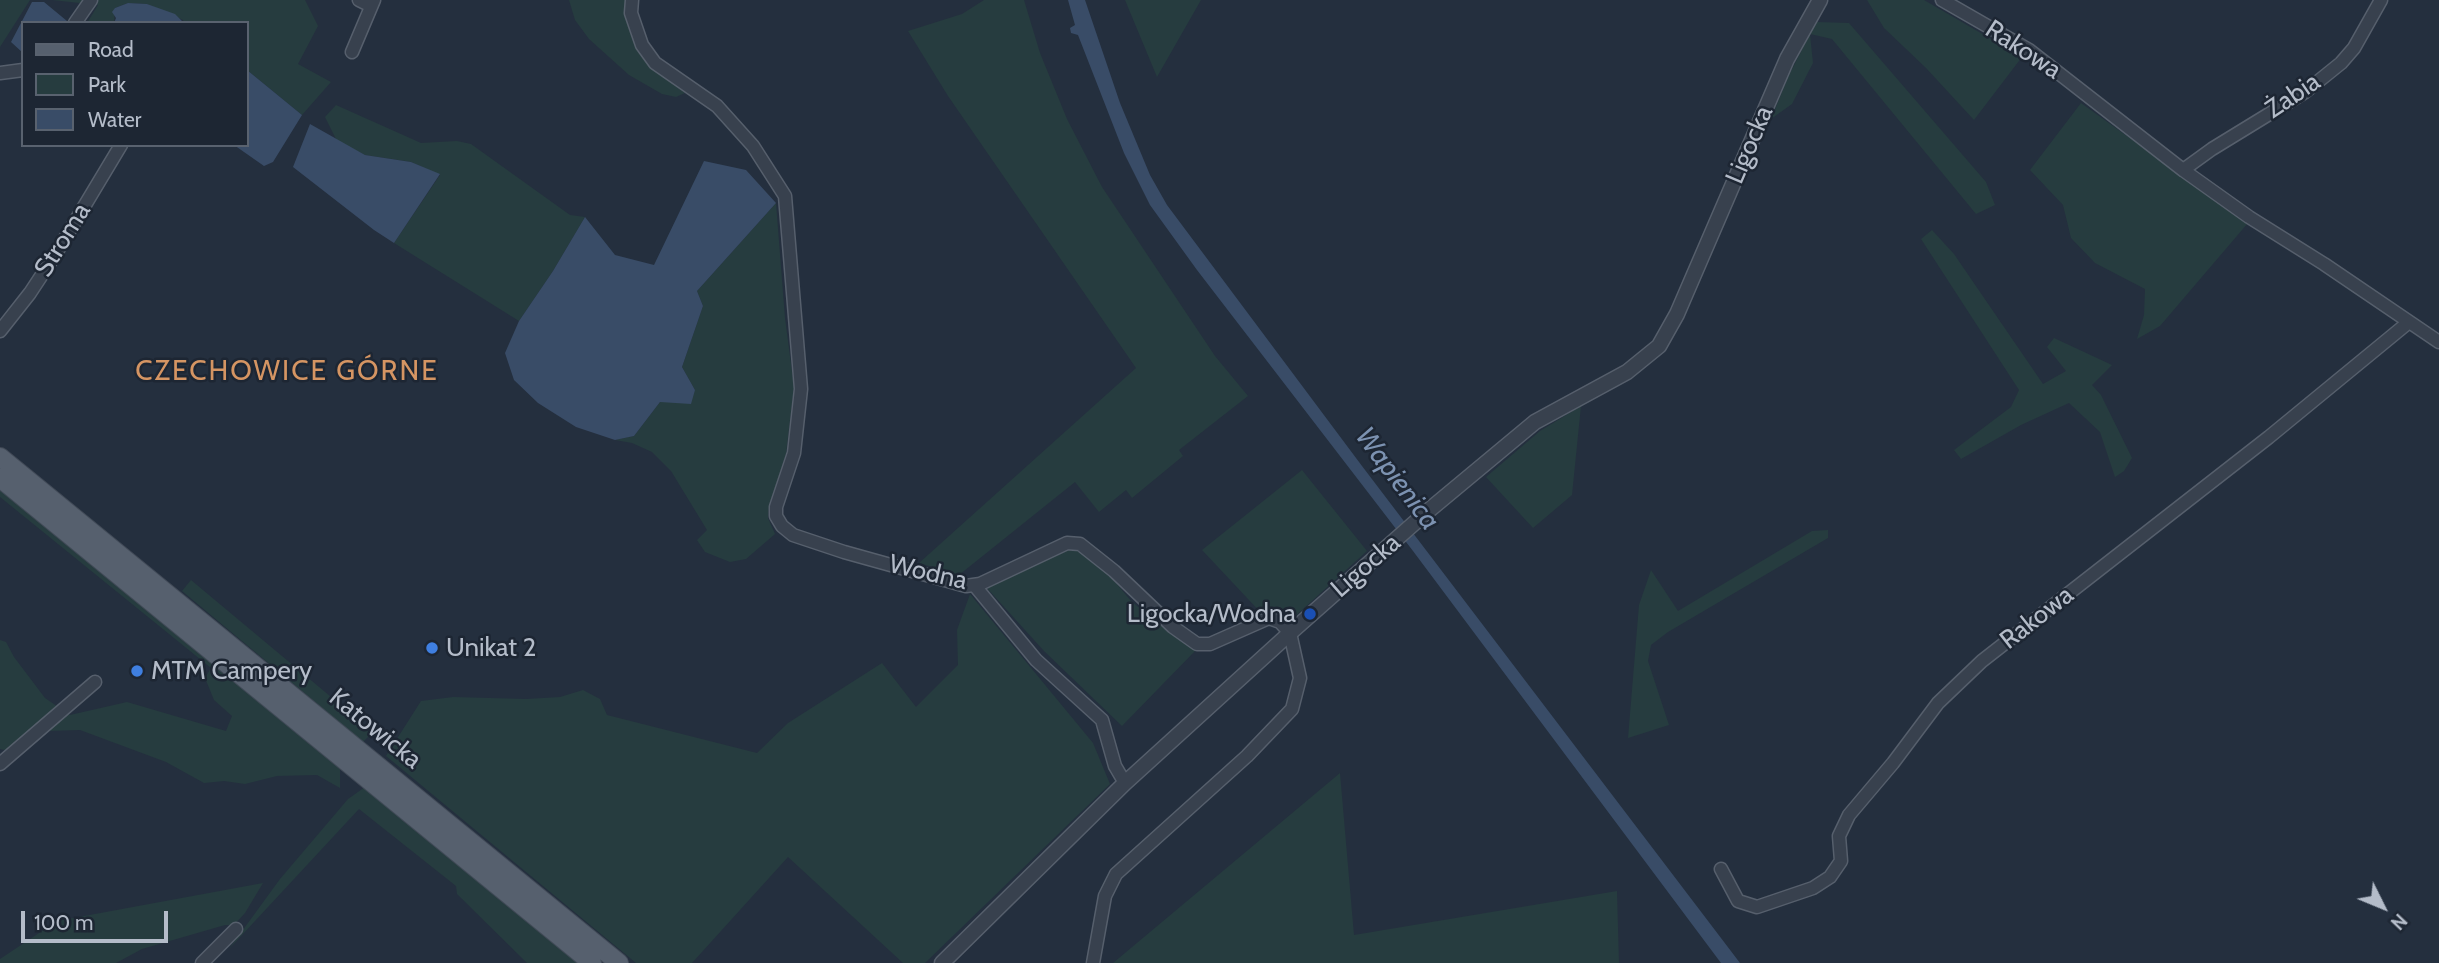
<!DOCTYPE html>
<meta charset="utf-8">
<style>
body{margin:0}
#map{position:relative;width:2439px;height:963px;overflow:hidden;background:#242f3e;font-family:Cabin,sans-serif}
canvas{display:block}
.legend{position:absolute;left:21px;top:21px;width:228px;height:126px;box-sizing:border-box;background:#1d2633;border:2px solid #59626f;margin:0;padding:9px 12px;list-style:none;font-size:21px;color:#b4bcc9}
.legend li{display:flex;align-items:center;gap:14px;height:35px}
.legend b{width:35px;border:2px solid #59626f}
.north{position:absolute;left:2348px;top:872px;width:70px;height:70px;-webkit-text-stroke:5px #1d2633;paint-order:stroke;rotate:133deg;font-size:19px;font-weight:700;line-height:28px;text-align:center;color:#b4bcc9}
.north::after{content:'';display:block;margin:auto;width:24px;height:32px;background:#b4bcc9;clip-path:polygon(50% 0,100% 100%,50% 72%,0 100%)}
.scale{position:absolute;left:21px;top:911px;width:147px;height:32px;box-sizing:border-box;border:4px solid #b4bcc9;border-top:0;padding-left:9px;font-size:21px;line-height:24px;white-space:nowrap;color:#b4bcc9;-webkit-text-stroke:5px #1d2633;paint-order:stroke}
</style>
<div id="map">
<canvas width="2439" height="963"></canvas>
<ul class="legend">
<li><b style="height:9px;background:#56606e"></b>Road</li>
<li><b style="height:19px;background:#263c3f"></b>Park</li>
<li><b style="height:19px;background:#394c67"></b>Water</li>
</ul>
<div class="north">N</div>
<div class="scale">100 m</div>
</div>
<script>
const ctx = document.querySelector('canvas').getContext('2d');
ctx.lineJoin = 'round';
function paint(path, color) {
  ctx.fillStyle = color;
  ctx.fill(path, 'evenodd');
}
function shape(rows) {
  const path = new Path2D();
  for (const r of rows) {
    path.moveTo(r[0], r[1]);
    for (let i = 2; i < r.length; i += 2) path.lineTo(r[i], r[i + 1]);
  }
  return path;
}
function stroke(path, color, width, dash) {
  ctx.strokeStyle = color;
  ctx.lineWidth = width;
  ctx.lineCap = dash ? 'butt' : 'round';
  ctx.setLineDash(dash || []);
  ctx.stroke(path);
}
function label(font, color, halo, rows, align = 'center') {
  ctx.font = font + ' Cabin,sans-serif';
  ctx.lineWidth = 5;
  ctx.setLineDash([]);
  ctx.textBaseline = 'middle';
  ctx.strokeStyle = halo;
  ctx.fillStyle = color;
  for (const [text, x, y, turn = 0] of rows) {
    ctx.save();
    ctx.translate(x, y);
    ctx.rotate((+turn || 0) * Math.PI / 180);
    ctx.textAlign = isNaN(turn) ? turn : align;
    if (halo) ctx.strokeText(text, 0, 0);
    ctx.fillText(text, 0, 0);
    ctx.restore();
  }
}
paint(shape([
 [0,0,30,0,0,47],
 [52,0,305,0,318,26,298,64,331,82,302,115,247,70,247,23,184,23,183,20,147,4,128,3,115,8,114,23,87,23,98,5],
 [569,0,627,0,654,68,685,93,676,97,662,94,629,75,589,39,575,20],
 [984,0,1024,0,1040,53,1067,119,1102,187,1215,356,1248,396,1179,450,1183,456,1132,498,1126,490,1099,512,1075,482,959,575,919,563,1136,368,948,96,908,31,962,14],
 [1125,0,1201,0,1157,77],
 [1867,0,1924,0,2022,57,1974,120,1926,68,1884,28],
 [1817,22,1849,23,1986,182,1995,205,1976,214,1832,39,1810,34,1813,63,1792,104,1771,119,1789,75,1810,34],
 [2081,103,2248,223,2160,326,2137,339,2144,315,2145,289,2095,263,2071,238,2063,205,2030,170],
 [336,105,421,143,457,141,471,144,570,215,585,217,553,271,519,321,394,243,440,175,411,162,365,155,337,141,325,117],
 [776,203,785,318,794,387,786,454,769,507,768,518,775,534,746,559,730,562,705,552,697,540,707,530,671,471,652,452,632,443,615,440,634,436,660,402,695,390,682,367,703,306,697,291],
 [1932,230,1954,254,2043,384,2066,371,2047,347,2054,338,2112,365,2092,385,2101,395,2132,458,2124,471,2115,477,2100,432,2069,403,2021,425,1961,459,1954,450,2011,407,2019,390,1921,239],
 [1581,406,1572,495,1533,528,1486,477,1540,431],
 [1302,470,1367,551,1291,620,1279,612,1263,615,1202,550],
 [0,487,340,767,340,788,317,775,277,776,245,784,224,781,204,783,166,762,80,730,48,731,18,740,10,751,0,749,0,640,6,642,14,657,45,698,70,715,127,702,226,731,232,716,214,700,205,678,211,668,0,497],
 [1828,530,1828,538,1668,632,1651,645,1648,661,1669,725,1628,738,1639,605,1651,570,1678,611,1812,531],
 [1069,550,1079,551,1112,578,1131,601,1171,634,1196,650,1122,726,1044,651,986,587],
 [191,580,373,732,363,742,182,591],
 [970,594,1093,743,1110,784,925,963,903,963,788,857,692,963,636,963,386,756,421,701,453,697,526,699,560,697,583,690,600,699,607,715,757,753,788,723,882,663,916,707,958,665,957,630],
 [1340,773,1354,935,1617,891,1619,963,1113,963],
 [365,787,578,963,527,963,457,894,456,886,359,809,229,949,280,879,348,799],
 [263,883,245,913,234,925,225,925,142,949,116,963,0,963,0,959,57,921]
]), '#263c3f');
paint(shape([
 [1068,0,1085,0,1120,103,1150,175,1167,205,1362,466,1740,963,1721,963,1715,955,1413,551,1197,270,1150,205,1124,153,1078,35,1071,33,1070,28,1075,25],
 [32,2,44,2,67,21,66,23,23,23,23,53,11,42],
 [128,3,147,4,175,14,184,23,114,23,116,18,112,12,115,8],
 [247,70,302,115,273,162,264,166,234,145,247,145],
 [310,124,365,155,411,162,440,174,394,243,374,230,293,167],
 [704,161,746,170,776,203,697,291,703,306,682,367,695,390,691,404,660,402,634,436,615,440,576,427,538,403,514,380,505,353,519,321,553,271,585,217,615,255,654,265]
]), '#394c67');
const minor = shape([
 [359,0,371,6],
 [632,0,631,13,642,45,655,63,717,106,753,146,785,196,801,389,794,453,776,507,776,516,782,526,793,535,844,552,966,586,980,584,1067,543,1080,544,1114,571,1173,627,1197,644,1210,644,1269,618,1280,622,1290,633,1300,678,1292,709,1247,756,1116,874,1105,896,1093,963],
 [1942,0,2029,50,2183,170,2249,217,2324,264,2439,342],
 [75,23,91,0],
 [352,52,374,0],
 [0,73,23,70],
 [2183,170,2212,149,2305,92,2341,63,2354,48,2381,0],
 [0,331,30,293,55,255,121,145],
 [975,586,1036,660,1102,720,1115,766,1125,783],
 [0,764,95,682],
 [1721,869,1738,901,1757,907,1813,888,1830,877,1841,861,1839,836,1849,815,1893,763,1938,703,1982,661,2269,437,2409,322],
 [202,963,236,929]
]);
const tertiary = shape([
 [942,963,1125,783,1290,633,1428,511,1535,422,1627,372,1659,346,1677,314,1787,59,1820,0]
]);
const primary = shape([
 [0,457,619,963],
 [0,478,592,963]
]);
stroke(minor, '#565f6c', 15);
stroke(tertiary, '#565f6c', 17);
stroke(primary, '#414a57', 20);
stroke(minor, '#38414e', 12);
stroke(tertiary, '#38414e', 14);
stroke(primary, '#56606e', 18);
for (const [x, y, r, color] of [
 [1310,614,7,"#1a4fb4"],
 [432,648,7,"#3f7fe0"],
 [137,671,7,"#3f7fe0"]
]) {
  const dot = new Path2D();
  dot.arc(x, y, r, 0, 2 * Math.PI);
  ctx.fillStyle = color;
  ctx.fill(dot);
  stroke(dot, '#1d2633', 2.5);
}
label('26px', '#b4bcc9', '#1d2633', [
 ["Rakowa",2023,50,33],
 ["Żabia",2293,96,-34],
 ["Ligocka",1750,145,-67],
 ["Stroma",63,240,-58],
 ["Ligocka",1366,566,-41],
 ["Wodna",928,573,13],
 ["Rakowa",2037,618,-38],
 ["Katowicka",375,729,39]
]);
label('26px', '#b4bcc9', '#1d2633', [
 ["Ligocka/Wodna",1296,614,"right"],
 ["Unikat 2",446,648],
 ["MTM Campery",151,671]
], 'left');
ctx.letterSpacing = '2px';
label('28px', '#d59563', '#1d2633', [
 ["CZECHOWICE GÓRNE",287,372]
]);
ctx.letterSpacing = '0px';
label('italic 28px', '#7c92b1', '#1d2633', [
 ["Wapienica",1397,479,53]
]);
</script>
